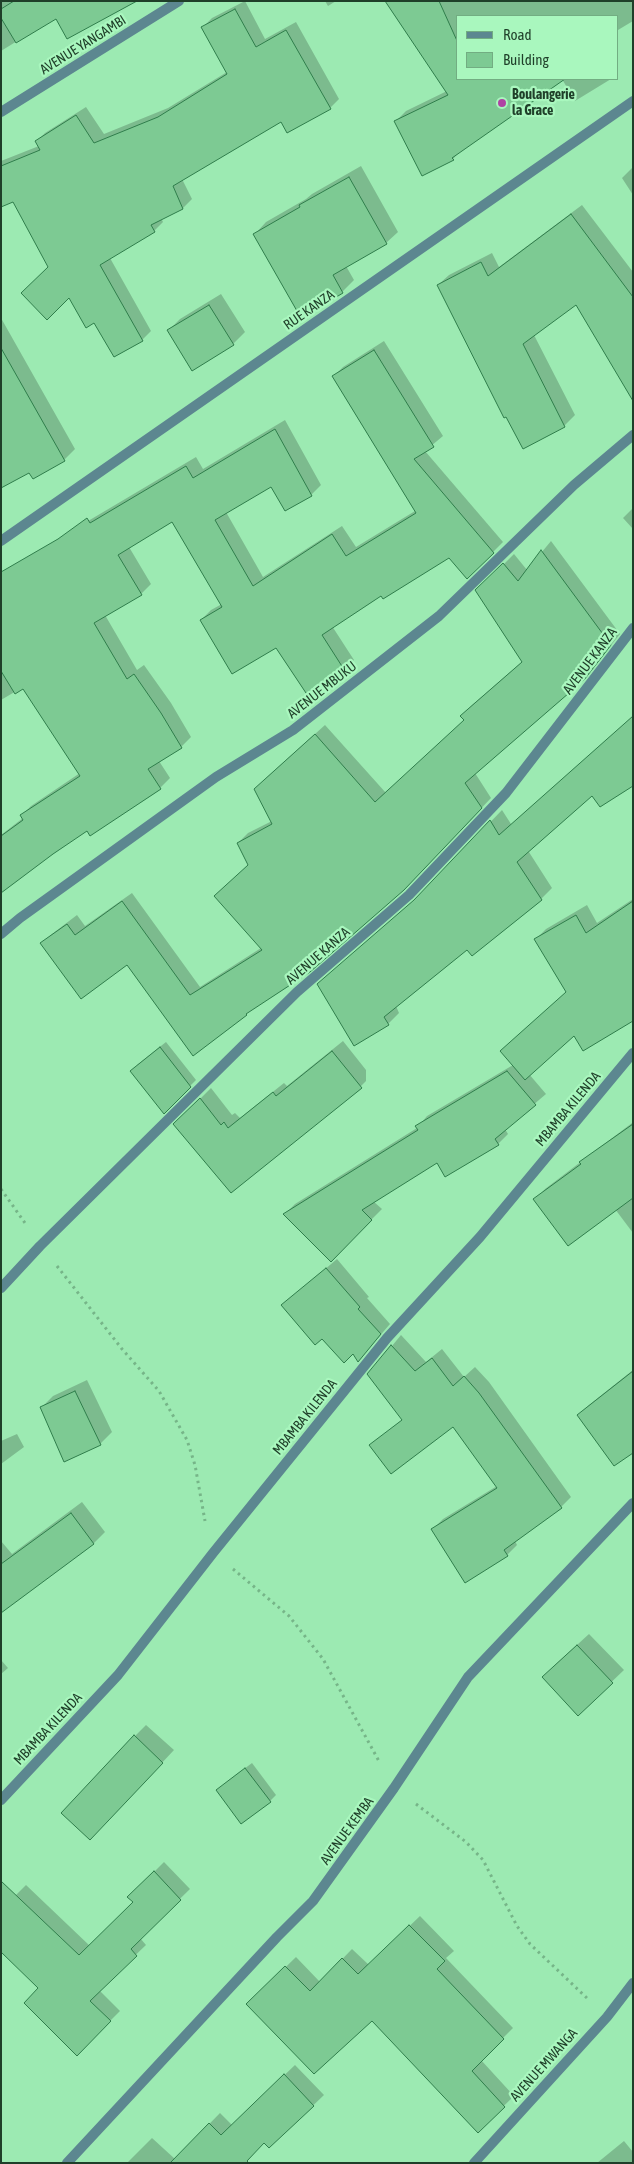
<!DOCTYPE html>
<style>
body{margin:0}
#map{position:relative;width:634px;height:2164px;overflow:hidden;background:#9ceab2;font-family:"Asap Condensed",sans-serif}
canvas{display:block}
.frame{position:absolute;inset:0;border:2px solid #1f3f29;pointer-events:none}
.legend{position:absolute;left:456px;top:15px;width:162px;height:65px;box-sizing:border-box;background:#a9f7be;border:1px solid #72ad82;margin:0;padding:6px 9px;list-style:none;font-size:15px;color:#1f3f29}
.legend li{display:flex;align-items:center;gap:10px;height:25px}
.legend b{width:25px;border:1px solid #72ad82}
</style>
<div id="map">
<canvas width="634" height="2164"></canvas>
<div class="frame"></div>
<ul class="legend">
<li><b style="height:6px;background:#5c8790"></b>Road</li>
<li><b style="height:14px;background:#7dca93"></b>Building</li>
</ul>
</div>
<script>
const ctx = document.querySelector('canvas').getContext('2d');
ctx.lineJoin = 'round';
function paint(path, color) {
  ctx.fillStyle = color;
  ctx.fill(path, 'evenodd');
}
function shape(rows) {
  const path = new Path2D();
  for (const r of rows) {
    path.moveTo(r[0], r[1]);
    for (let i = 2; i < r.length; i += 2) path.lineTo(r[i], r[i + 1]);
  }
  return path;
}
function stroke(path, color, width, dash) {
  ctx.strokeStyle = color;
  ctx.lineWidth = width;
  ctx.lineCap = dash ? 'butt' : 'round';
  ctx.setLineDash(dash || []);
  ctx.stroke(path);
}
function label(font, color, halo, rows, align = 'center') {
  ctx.font = font + ' "Asap Condensed",sans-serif';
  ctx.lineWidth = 4.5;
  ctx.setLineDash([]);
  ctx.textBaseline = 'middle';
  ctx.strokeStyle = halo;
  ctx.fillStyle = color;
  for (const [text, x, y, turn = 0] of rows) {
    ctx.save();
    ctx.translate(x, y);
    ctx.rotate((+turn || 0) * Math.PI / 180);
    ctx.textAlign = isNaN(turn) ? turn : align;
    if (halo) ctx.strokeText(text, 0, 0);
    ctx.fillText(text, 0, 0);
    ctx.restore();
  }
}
paint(shape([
 [1,1,125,1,56,17,1,51],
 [245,1,265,39,296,22,339,99,330,108,281,120,182,179,192,199,183,208,161,218,163,222,154,231,110,258,151,331,142,340,95,322,69,296,49,267,13,200,1,197,1,161,39,146,36,142,45,133,86,107,104,134,168,108,227,72,203,27,212,18],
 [325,1,336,1,328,6],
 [391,1,633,1,633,21,618,30,618,16,458,16,458,79,611,79,575,101,562,79,462,149,453,159,396,121,406,111,447,91],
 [361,166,398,232,386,243,346,266,354,280,342,292,301,316,255,234,266,222,306,199,312,194],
 [633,167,633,195,622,178],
 [582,205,633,272,633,372,576,303,534,335,575,415,564,426,438,285,449,275,492,253,499,267],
 [221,294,245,332,233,344,169,330,180,319],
 [1,318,75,449,64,460,29,472,1,487],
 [384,341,443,436,425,451,503,542,468,577,449,556,381,595,332,626,354,660,345,670,308,695,276,646,201,620,211,610,222,604,173,521,129,547,151,584,141,594,105,615,137,670,144,665,171,703,191,737,181,747,159,761,170,778,160,788,90,834,87,830,53,852,1,892,1,835,23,818,21,816,31,806,80,773,23,687,1,700,1,609,83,524,196,457,203,469,285,420,321,485,311,495,271,486,226,512,263,577,342,526,356,547,415,511,333,377,343,367],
 [633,508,633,529,623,518],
 [551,541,620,634,584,679,475,773,491,798,414,879,246,1014,193,1054,128,963,42,943,52,934,77,915,85,926,132,893,200,987,261,948,250,864,238,843,248,833,272,821,265,779,325,725,386,793,465,720,462,716,471,706,523,661,477,591,514,554,527,570],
 [502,810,552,888,541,899,467,948,396,1006,399,1013,388,1024,319,984,423,892],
 [633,899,633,984,529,1074,546,1094,505,1129,508,1134,498,1144,437,1162,373,1201,382,1209,331,1260,285,1214,295,1204,417,1128,427,1116,513,1065,567,991,536,939,546,929,587,905,597,923],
 [343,1041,366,1070,366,1081,355,1092,232,1191,174,1125,211,1088,232,1115,235,1113,240,1118,284,1083,287,1086],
 [166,1042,196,1080,164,1112,137,1065],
 [632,1123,633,1233,615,1209,535,1200,545,1189],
 [337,1259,369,1297,367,1298,390,1324,359,1360,353,1353,322,1337,283,1305],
 [401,1335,426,1362,442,1349,464,1377,475,1367,489,1382,571,1497,561,1507,515,1541,517,1545,507,1555,433,1529,443,1519,497,1486,454,1426,370,1446,403,1419,369,1374],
 [633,1370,633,1434,578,1415,589,1405],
 [87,1380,112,1432,100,1444,41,1408,53,1396],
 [17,1434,24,1447,1,1464,1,1441],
 [82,1502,105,1532,94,1543,1,1612,1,1541,12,1554],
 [589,1634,624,1670,578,1714,555,1665],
 [1,1660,8,1668,1,1674],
 [146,1725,174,1750,102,1827,135,1736],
 [252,1763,276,1795,270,1801,224,1784],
 [164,1862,190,1889,140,1938,146,1945,99,1990,120,2011,77,2054,40,1988,1,1910,26,1885,90,1946,135,1902,129,1897],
 [420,1916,454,1951,446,1958,513,2028,481,2060,514,2096,478,2131,372,2020,248,2004,296,1957,320,1982,352,1949,369,1965],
 [295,2065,324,2095,270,2147,264,2141,243,2163,127,2163,152,2138,175,2159,220,2113,232,2125],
 [624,2141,633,2152,633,2163,597,2163]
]), '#0003');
const building = shape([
 [14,1,137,1,67,39,56,19,16,43,1,18,1,9,14,1],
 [385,1,439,1,458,43,458,79,565,79,452,158,454,160,422,176,394,121,448,95,385,1],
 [235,9,256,47,286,30,331,109,287,133,281,122,173,186,183,209,151,225,155,232,100,265,143,341,114,357,94,323,86,328,69,298,47,320,21,293,48,267,13,202,1,207,1,166,40,150,35,141,76,115,94,143,158,117,227,74,201,27,235,9],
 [349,177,387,244,333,275,343,293,301,318,253,234,300,207,299,205,349,177],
 [571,214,633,297,633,401,576,305,523,344,565,427,523,449,506,417,504,418,437,285,481,262,488,276,571,214],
 [209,305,234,345,192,371,167,330,209,305],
 [1,348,65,461,33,479,29,473,1,488,1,348],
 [374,350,434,447,414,459,494,553,467,579,449,558,383,599,381,596,322,635,345,671,308,696,276,648,232,674,200,620,222,607,172,522,118,555,142,595,94,623,127,679,134,674,161,713,182,748,148,769,161,789,90,836,87,831,53,854,1,893,1,836,23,820,20,815,80,776,23,689,15,694,1,671,1,572,58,539,87,518,90,523,186,466,193,478,275,429,312,496,285,511,271,487,215,520,253,586,332,534,346,556,416,513,332,376,374,350],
 [541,550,611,645,584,680,465,783,482,808,404,890,310,972,246,1014,247,1015,193,1056,127,965,81,999,40,943,67,924,75,935,122,901,190,995,262,950,214,896,248,865,237,843,272,824,254,789,315,734,375,802,464,720,460,716,522,662,475,590,503,563,518,581,541,550],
 [633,716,633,786,600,807,592,796,517,862,542,900,472,956,467,950,384,1017,389,1025,354,1046,317,984,414,900,490,820,499,835,633,716],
 [633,901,633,1021,583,1051,574,1036,525,1080,500,1051,566,992,534,939,576,915,586,933,633,901],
 [160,1047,191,1087,164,1114,130,1071,160,1047],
 [332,1051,362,1088,231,1193,173,1124,200,1098,221,1125,224,1122,228,1128,273,1092,276,1096,332,1051],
 [507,1071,536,1105,495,1139,499,1145,445,1177,437,1163,362,1210,372,1220,331,1262,283,1214,418,1130,415,1126,507,1071],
 [633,1124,633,1198,568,1246,533,1199,581,1164,579,1162,633,1124],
 [326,1268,360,1307,358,1309,381,1334,358,1362,353,1354,344,1363,322,1339,315,1345,281,1305,326,1268],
 [391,1345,415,1371,432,1358,453,1386,464,1376,479,1393,562,1508,504,1550,508,1556,465,1583,431,1529,497,1488,453,1427,391,1474,369,1445,402,1420,367,1374,391,1345],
 [633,1371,633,1453,614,1466,577,1415,633,1371],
 [75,1391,101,1445,64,1462,40,1407,75,1391],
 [71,1513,94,1544,1,1613,1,1564,71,1513],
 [577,1645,613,1683,578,1716,542,1677,577,1645],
 [134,1735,163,1763,90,1840,61,1813,134,1735],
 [245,1768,271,1802,241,1824,216,1790,245,1768],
 [154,1871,181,1900,131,1949,137,1956,90,2001,111,2021,77,2056,24,2003,38,1988,1,1952,1,1881,79,1955,133,1902,127,1897,154,1871],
 [409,1925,445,1961,437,1969,504,2039,472,2071,505,2107,478,2133,372,2021,314,2074,246,2004,285,1966,310,1991,342,1958,358,1974,409,1925],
 [284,2074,314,2106,269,2148,264,2143,247,2161,249,2163,170,2163,209,2123,221,2135,284,2074]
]);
paint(building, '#7dca93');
stroke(building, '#2f7d4b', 1);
stroke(shape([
 [1,1189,25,1223],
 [57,1266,122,1349,159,1391,187,1440,195,1465,205,1521],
 [233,1569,289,1616,323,1659,380,1763],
 [416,1804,466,1842,483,1860,517,1926,530,1944,588,1999]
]), '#76b588', 3, [2.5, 4]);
stroke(shape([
 [1,112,179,1],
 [1,541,633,101],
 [1,934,20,918,216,777,293,730,439,616,574,485,633,435],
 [1,1288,40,1246,297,992,409,895,506,793,633,628],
 [1,1800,118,1675,213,1553,387,1338,480,1237,633,1053],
 [67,2163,277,1937,313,1901,394,1788,468,1677,633,1503],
 [474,2163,607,2017,633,1983]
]), '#5c8790', 10);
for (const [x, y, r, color] of [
 [502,103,5,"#af43a3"]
]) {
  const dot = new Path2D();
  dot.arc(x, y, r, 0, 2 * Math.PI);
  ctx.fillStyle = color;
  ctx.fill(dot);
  stroke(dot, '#a9f7be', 2);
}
label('14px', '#1f3f29', '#a9f7be', [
 ["AVENUE YANGAMBI",83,45,-32],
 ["RUE KANZA",309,310,-35],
 ["AVENUE KANZA",590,661,-53],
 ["AVENUE MBUKU",322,690,-38],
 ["AVENUE KANZA",318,956,-41],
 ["MBAMBA KILENDA",568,1109,-50],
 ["MBAMBA KILENDA",305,1417,-51],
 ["MBAMBA KILENDA",48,1729,-47],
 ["AVENUE KEMBA",347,1831,-54],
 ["AVENUE MWANGA",544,2065,-48]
]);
label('bold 14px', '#1f3f29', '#a9f7be', [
 ["Boulangerie",512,95],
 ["la Grace",512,111]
], 'left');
</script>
